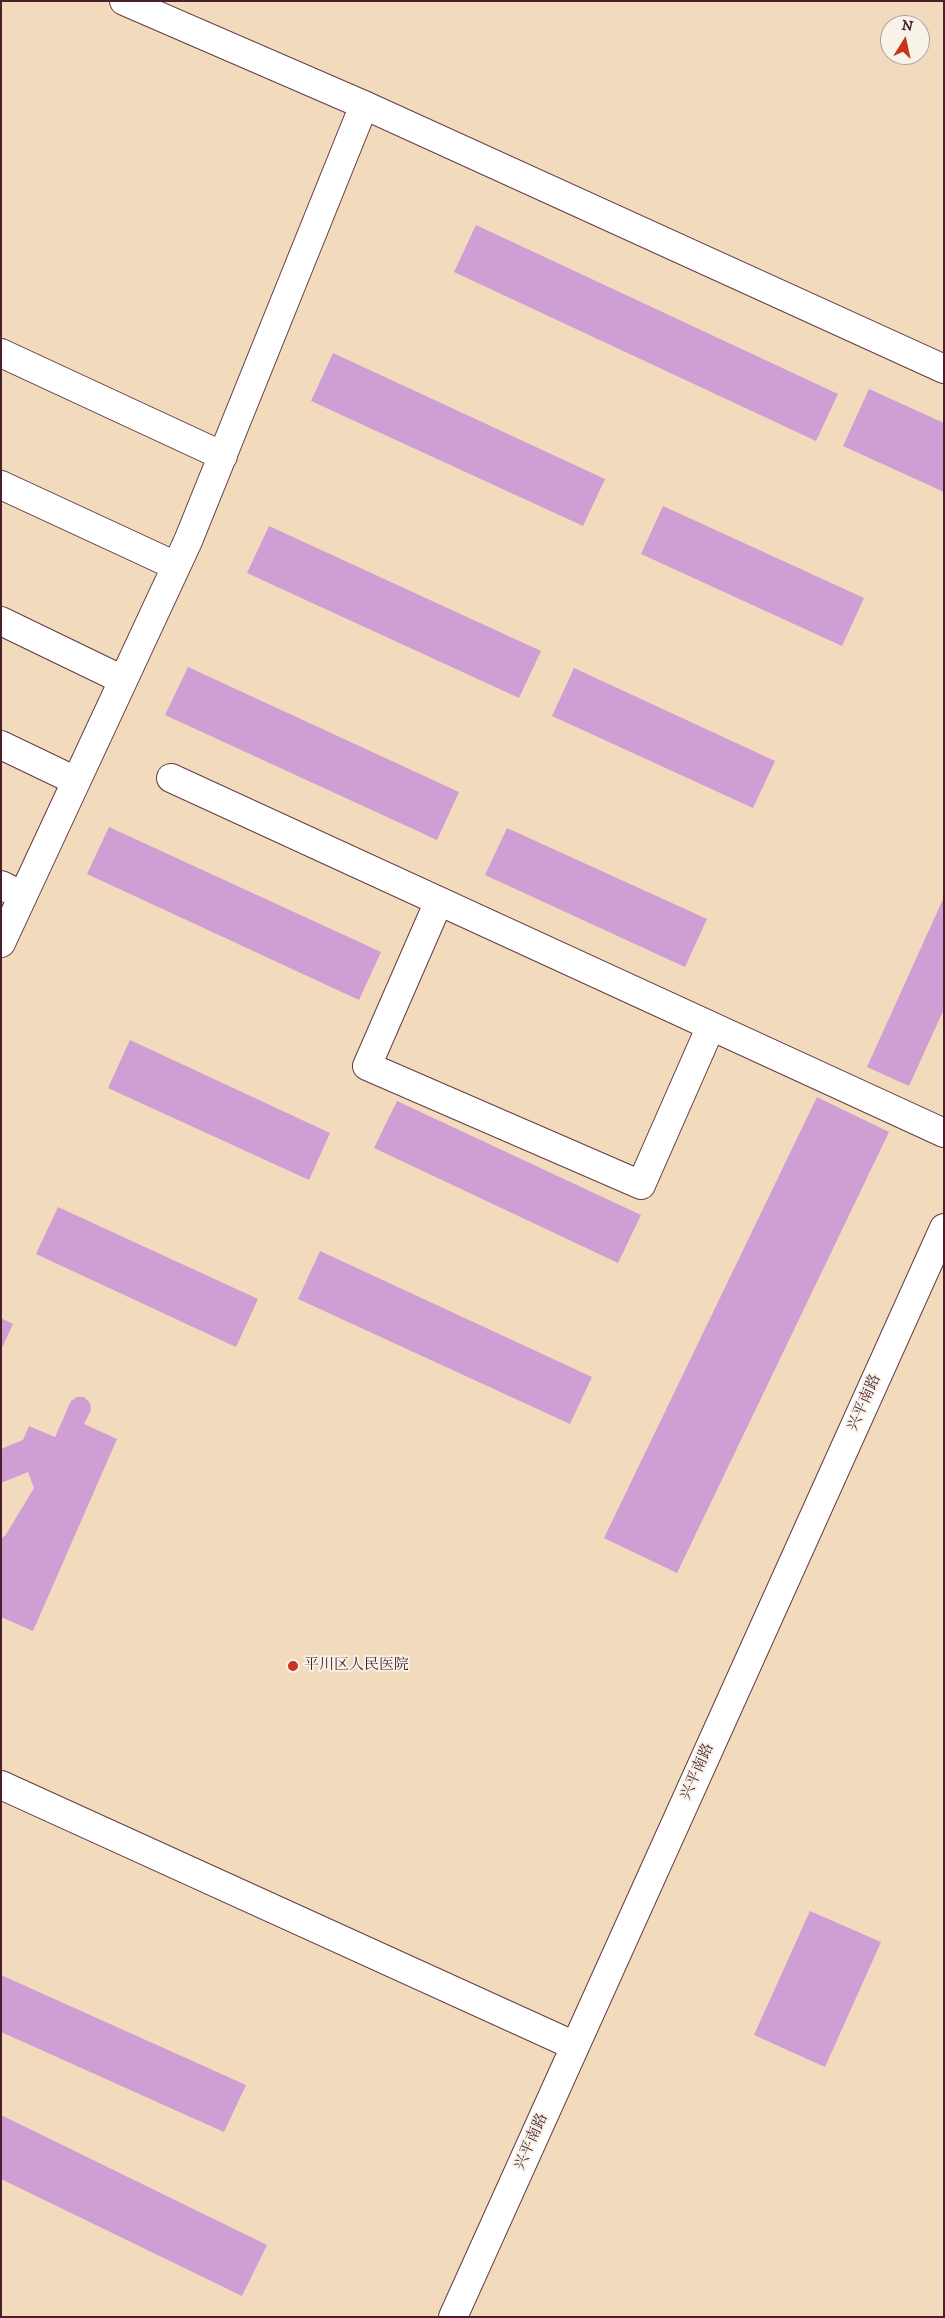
<!DOCTYPE html>
<meta charset="utf-8">
<style>
body{margin:0}
#map{position:relative;width:945px;height:2318px;overflow:hidden;background:#f1dbbc;font-family:"IM FELL DW Pica",serif}
canvas{display:block}
.frame{position:absolute;inset:0;border:2px solid #4a1f2b;pointer-events:none}
.north{position:absolute;left:880px;top:15px;width:50px;height:50px;box-sizing:border-box;background:#f7f3e8;border:1px solid #b29e9c;border-radius:50%;rotate:10deg;font-size:14px;font-weight:700;line-height:20px;text-align:center;color:#4a1f2b}
.north::after{content:'';display:block;margin:auto;width:18px;height:22px;background:#c8321e;clip-path:polygon(50% 0,100% 100%,50% 72%,0 100%)}
</style>
<div id="map">
<canvas width="945" height="2318"></canvas>
<div class="frame"></div>
<div class="north">N</div>
</div>
<script>
const ctx = document.querySelector('canvas').getContext('2d');
ctx.lineJoin = 'round';
function paint(path, color) {
  ctx.fillStyle = color;
  ctx.fill(path, 'evenodd');
}
function shape(rows) {
  const path = new Path2D();
  for (const r of rows) {
    path.moveTo(r[0], r[1]);
    for (let i = 2; i < r.length; i += 2) path.lineTo(r[i], r[i + 1]);
  }
  return path;
}
function stroke(path, color, width, dash) {
  ctx.strokeStyle = color;
  ctx.lineWidth = width;
  ctx.lineCap = dash ? 'butt' : 'round';
  ctx.setLineDash(dash || []);
  ctx.stroke(path);
}
function label(font, color, halo, rows, align = 'center') {
  ctx.font = font + ' "IM FELL DW Pica","Noto Serif SC",serif';
  ctx.lineWidth = 4;
  ctx.setLineDash([]);
  ctx.textBaseline = 'middle';
  ctx.strokeStyle = halo;
  ctx.fillStyle = color;
  for (const [text, x, y, turn = 0] of rows) {
    ctx.save();
    ctx.translate(x, y);
    ctx.rotate((+turn || 0) * Math.PI / 180);
    ctx.textAlign = isNaN(turn) ? turn : align;
    if (halo) ctx.strokeText(text, 0, 0);
    ctx.fillText(text, 0, 0);
    ctx.restore();
  }
}
paint(shape([
 [476,225,838,394,816,441,454,272],
 [333,353,605,479,583,526,311,401],
 [869,389,944,423,944,492,843,446],
 [663,506,864,598,842,646,641,554],
 [269,526,541,651,519,698,247,573],
 [188,667,459,792,437,840,165,715],
 [574,668,775,761,753,808,552,716],
 [109,827,381,952,359,1000,87,874],
 [507,828,707,919,685,967,485,875],
 [944,897,944,1009,909,1086,867,1067],
 [130,1040,330,1133,309,1180,108,1088],
 [817,1097,889,1132,677,1573,604,1538],
 [397,1101,641,1215,618,1263,374,1148],
 [58,1207,258,1299,236,1347,36,1254],
 [320,1251,592,1377,570,1424,298,1299],
 [1,1318,13,1324,1,1350],
 [77,1397,84,1397,90,1403,91,1410,84,1424,117,1439,33,1631,1,1617,1,1538,5,1536,34,1488,28,1472,1,1483,1,1449,23,1440,29,1426,55,1437,71,1401],
 [810,1911,881,1942,825,2067,754,2035],
 [1,1975,246,2085,224,2132,1,2032],
 [1,2115,267,2245,242,2296,1,2179]
]), '#ce9ed4');
const minor = shape([
 [124,1,364,105,944,369],
 [1,353,223,456],
 [1,485,176,566],
 [1,621,123,680],
 [1,745,76,781],
 [171,778,944,1133],
 [1,885,23,896],
 [439,901,367,1066,641,1185,711,1026],
 [1,943,188,541,364,105],
 [1,1785,575,2046]
]);
const major = shape([
 [453,2317,944,1228]
]);
stroke(minor, '#633b41', 30);
stroke(major, '#633b41', 30);
stroke(minor, '#fff', 28);
stroke(major, '#fff', 28);
for (const [x, y, r, color] of [
 [293,1666,6,"#c8321e"]
]) {
  const dot = new Path2D();
  dot.arc(x, y, r, 0, 2 * Math.PI);
  ctx.fillStyle = color;
  ctx.fill(dot);
  stroke(dot, '#f7f3e8', 2);
}
label('15px', '#4a1f2b', '#f7f3e8', [
 ["兴平南路",865,1403,-66],
 ["兴平南路",698,1772,-66],
 ["兴平南路",532,2142,-66]
]);
label('15px', '#4a1f2b', '#f7f3e8', [
 ["平川区人民医院",304,1666]
], 'left');
</script>
